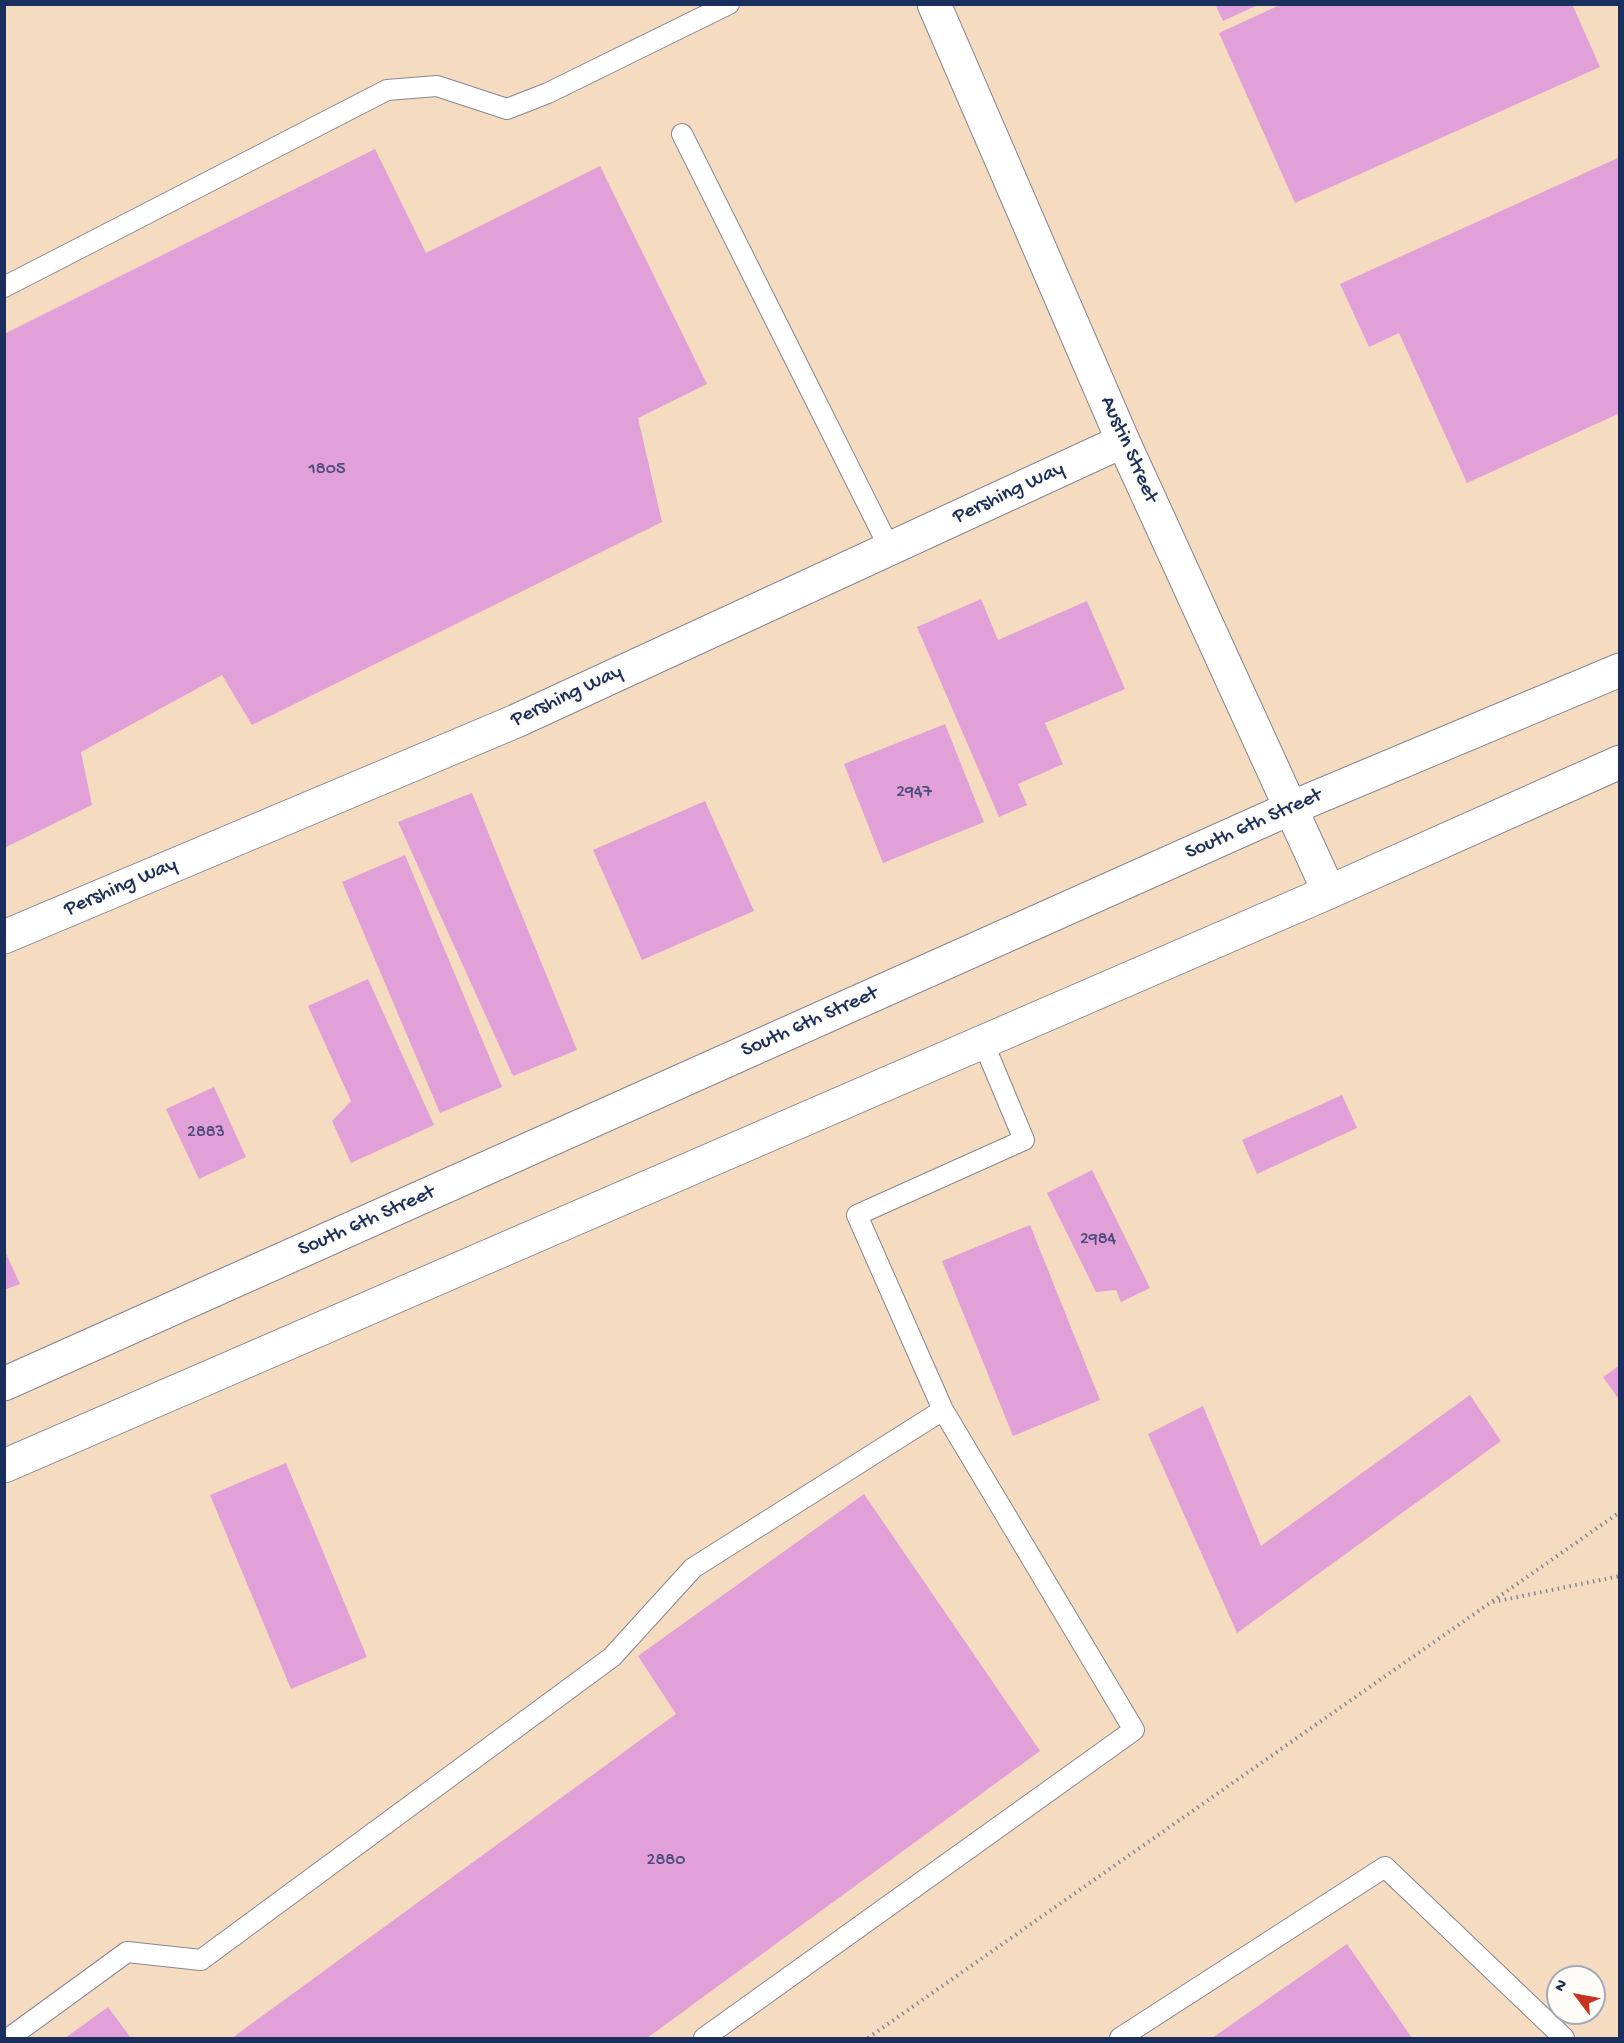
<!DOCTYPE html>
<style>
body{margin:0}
#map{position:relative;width:1624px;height:2043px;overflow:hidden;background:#f5dcc1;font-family:"Gochi Hand",sans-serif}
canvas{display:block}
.frame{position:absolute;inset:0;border:6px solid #1b2f5e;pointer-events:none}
.north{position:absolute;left:1546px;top:1965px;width:60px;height:60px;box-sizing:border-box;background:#fdfcf7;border:2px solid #a3aaba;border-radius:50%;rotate:302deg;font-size:16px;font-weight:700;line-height:24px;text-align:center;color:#1b2f5e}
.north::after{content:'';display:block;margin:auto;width:21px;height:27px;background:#c8321e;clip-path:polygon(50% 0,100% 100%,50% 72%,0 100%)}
</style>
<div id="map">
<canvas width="1624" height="2043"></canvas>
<div class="frame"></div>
<div class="north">N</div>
</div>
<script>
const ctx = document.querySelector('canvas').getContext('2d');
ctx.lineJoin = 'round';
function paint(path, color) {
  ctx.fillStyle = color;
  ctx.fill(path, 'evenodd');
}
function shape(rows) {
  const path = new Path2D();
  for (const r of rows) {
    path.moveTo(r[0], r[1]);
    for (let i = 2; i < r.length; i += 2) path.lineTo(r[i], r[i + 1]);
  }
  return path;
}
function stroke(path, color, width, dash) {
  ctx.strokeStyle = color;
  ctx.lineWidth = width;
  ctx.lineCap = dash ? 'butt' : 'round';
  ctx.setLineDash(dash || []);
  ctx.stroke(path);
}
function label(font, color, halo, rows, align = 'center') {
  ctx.font = font + ' "Gochi Hand",sans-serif';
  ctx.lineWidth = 4.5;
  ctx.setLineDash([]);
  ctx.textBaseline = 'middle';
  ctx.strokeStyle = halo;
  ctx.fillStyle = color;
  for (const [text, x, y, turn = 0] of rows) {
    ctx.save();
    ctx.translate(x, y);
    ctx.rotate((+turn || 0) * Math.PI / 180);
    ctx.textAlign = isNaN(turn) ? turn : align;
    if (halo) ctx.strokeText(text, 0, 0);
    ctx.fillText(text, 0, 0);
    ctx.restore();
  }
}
paint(shape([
 [1215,4,1260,4,1223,21],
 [1282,4,1572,4,1600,67,1295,203,1219,33],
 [375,149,426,253,600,166,707,384,638,418,662,522,252,725,222,675,81,752,92,805,4,848,4,334],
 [1620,157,1620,413,1467,483,1399,333,1369,347,1340,284],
 [981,599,998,640,1087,601,1125,689,1045,723,1063,764,1018,784,1027,805,999,817,917,627],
 [945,724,984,822,883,863,844,764],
 [472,793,577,1050,513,1076,398,822],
 [705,801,754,911,642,960,593,850],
 [405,855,502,1087,440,1113,342,882],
 [368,979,434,1125,351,1163,332,1121,351,1101,308,1006],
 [214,1087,246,1157,199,1179,166,1109],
 [1342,1095,1357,1128,1257,1174,1242,1140],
 [1092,1170,1150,1288,1121,1302,1116,1290,1096,1292,1047,1193],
 [1030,1225,1100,1400,1013,1436,942,1261],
 [4,1249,20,1284,4,1290],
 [1620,1365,1620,1401,1603,1377],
 [1470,1395,1501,1441,1237,1633,1148,1434,1203,1406,1261,1546],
 [286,1463,367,1657,291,1689,210,1495],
 [864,1494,1040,1751,647,2038,232,2038,676,1714,638,1656],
 [1347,1944,1412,2038,1212,2038],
 [108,2007,131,2038,65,2038]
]), '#e1a0d7');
const service = shape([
 [682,134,890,549],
 [4,287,387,90,437,86,507,109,548,93,729,4],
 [9,2038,127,1952,201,1960,209,1954,612,1657,693,1568,943,1410,857,1215,1024,1140,983,1042],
 [704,2038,1134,1730,943,1410],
 [1120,2038,1385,1867,1564,2038]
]);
const minor = shape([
 [4,937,516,721,1123,441]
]);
const tertiary = shape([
 [934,4,1123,441,1329,892]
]);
const primary = shape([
 [4,1384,1291,808,1620,670],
 [4,1466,1329,892,1620,762]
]);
stroke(service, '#888690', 22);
stroke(minor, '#888690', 35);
stroke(tertiary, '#888690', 35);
stroke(primary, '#888690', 35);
stroke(shape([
 [1493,1602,1620,1576],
 [868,2038,1620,1512]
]), '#888690', 4, [1.5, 4.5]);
stroke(service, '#fff', 20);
stroke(minor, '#fff', 33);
stroke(tertiary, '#fff', 33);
stroke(primary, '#fff', 33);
label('18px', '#4c4b7c', null, [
 ["1805",327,470],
 ["2947",914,793],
 ["2883",206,1133],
 ["2984",1098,1240],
 ["2880",666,1861]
]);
label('21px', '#1b2f5e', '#fdfcf7', [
 ["Austin Street",1128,450,66],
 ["Pershing Way",1009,494,-25],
 ["Pershing Way",567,697,-25],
 ["South 6th Street",1254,825,-24],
 ["Pershing Way",121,888,-23],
 ["South 6th Street",810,1023,-24],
 ["South 6th Street",367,1222,-24]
]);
</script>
